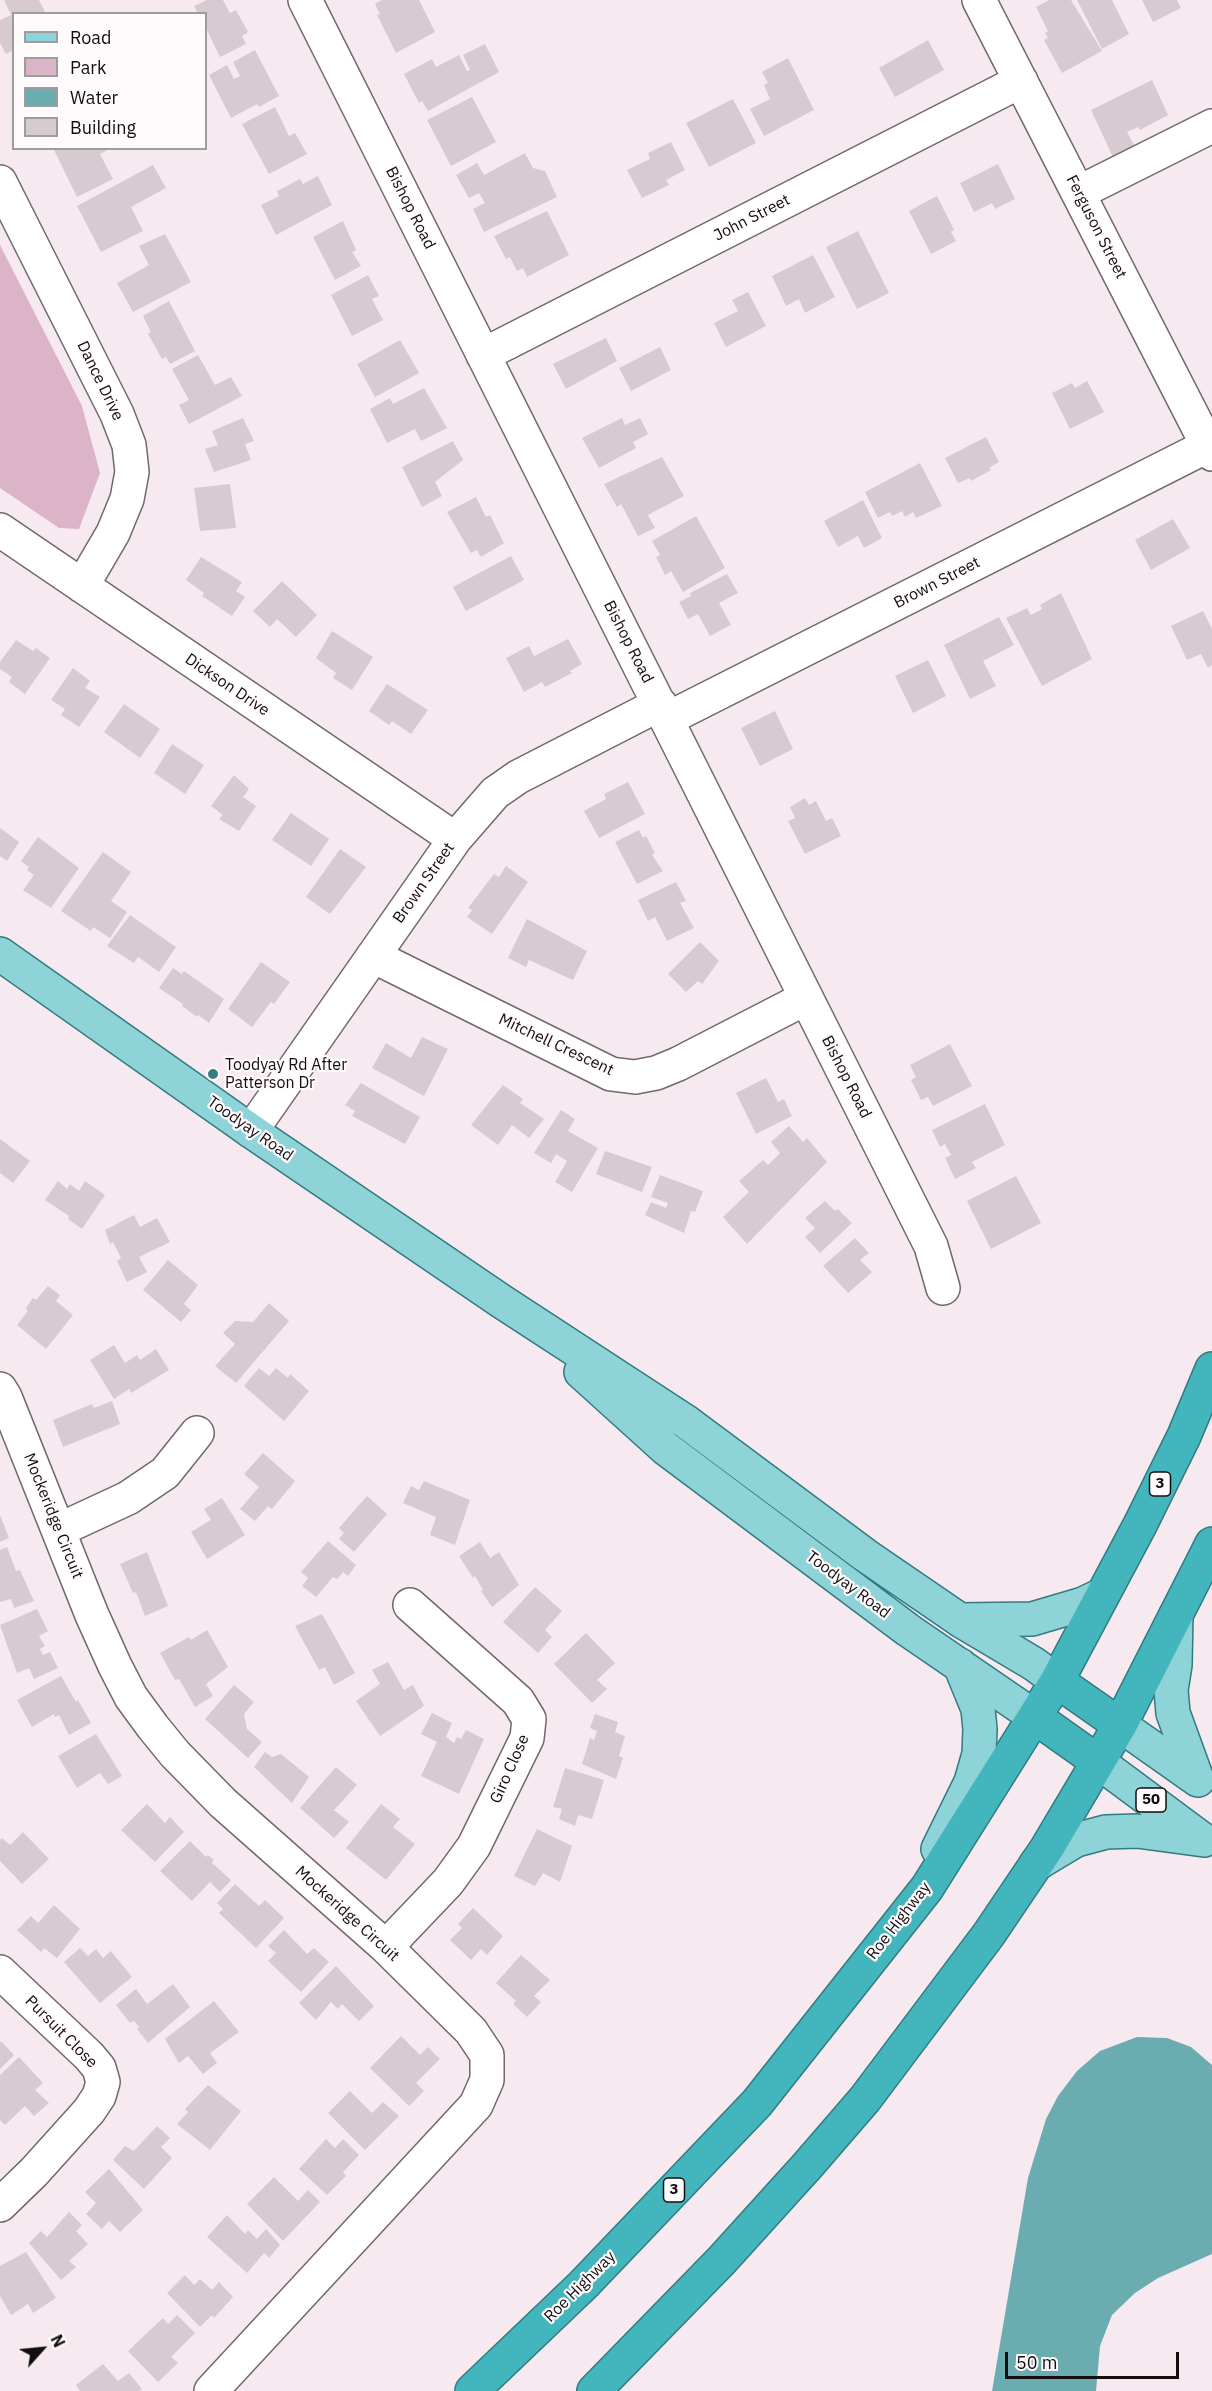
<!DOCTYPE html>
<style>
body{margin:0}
#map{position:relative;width:1212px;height:2391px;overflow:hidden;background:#f6eaf0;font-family:"IBM Plex Sans",sans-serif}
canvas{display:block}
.legend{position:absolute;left:12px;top:12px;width:195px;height:138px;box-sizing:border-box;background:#fffafc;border:2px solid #a09c9e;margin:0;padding:8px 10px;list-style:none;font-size:18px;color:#120e10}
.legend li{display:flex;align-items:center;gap:12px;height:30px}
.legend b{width:30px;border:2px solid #a09c9e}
.north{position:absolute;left:12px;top:2319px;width:60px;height:60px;-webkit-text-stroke:4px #fffafc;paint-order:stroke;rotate:63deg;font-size:16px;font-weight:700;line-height:24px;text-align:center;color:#120e10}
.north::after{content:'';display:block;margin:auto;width:21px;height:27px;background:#120e10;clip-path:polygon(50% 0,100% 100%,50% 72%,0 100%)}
.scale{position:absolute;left:1005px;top:2352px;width:174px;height:27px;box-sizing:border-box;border:3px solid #120e10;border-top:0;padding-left:8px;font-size:18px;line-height:21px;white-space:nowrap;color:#120e10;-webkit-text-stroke:4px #fffafc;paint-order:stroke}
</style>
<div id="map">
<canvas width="1212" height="2391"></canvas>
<ul class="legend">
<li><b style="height:8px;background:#8ed3d7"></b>Road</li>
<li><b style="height:16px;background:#dcb4c7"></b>Park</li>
<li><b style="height:16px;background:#6bacb0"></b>Water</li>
<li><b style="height:16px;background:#d7cbd1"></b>Building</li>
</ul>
<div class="north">N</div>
<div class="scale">50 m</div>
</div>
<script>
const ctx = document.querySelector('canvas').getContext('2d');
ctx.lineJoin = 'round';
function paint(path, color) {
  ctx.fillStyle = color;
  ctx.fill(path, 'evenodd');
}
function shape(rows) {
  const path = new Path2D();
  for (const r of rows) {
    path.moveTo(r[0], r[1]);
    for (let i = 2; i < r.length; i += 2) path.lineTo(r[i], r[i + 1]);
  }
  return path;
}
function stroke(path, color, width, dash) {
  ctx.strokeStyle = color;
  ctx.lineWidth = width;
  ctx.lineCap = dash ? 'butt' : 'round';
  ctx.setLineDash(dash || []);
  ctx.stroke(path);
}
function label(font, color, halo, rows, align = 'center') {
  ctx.font = font + ' "IBM Plex Sans",sans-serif';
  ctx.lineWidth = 4.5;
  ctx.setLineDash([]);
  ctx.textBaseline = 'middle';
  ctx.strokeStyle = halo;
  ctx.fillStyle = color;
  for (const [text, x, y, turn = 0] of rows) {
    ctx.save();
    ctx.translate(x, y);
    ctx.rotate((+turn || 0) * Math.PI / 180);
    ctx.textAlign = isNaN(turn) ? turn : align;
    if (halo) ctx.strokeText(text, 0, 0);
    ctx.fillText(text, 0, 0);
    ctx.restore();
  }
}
paint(shape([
 [0,245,82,406,100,473,79,529,59,528,0,488]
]), '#dcb4c7');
paint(shape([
 [1137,2037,1167,2038,1191,2047,1212,2065,1212,2254,1158,2278,1135,2293,1112,2315,1100,2346,1096,2391,992,2391,1028,2178,1046,2119,1058,2096,1077,2071,1100,2051]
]), '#6bacb0');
paint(shape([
 [4,0,39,0,46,14,14,14,14,50,6,54,0,43,0,20,11,15],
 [207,0,223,0,230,13,236,10,248,32,242,36,246,44,220,57,206,28,206,14,198,14,194,6],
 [382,0,419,0,435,32,396,53,377,15,380,14,375,4],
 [1049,0,1071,0,1102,51,1062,73,1044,40,1048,38,1045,33,1048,31,1036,7],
 [1077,0,1112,0,1129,34,1102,49],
 [1142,0,1177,0,1181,8,1153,22],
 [928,40,944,70,895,97,879,68],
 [485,44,499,72,428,111,422,101,419,103,404,74,432,59,436,67,459,55,467,71,470,70,463,55],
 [255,50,279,96,259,107,257,104,231,118,209,75,227,65,234,79,240,76,233,62],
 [788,58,814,110,764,136,750,109,770,99,764,85,768,83,762,72],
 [1152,80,1168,115,1140,130,1138,127,1127,132,1135,147,1113,157,1091,110],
 [472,97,496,142,451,166,427,120],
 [733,99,756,143,709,167,686,123],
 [275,107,289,136,295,133,307,154,269,174,242,124],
 [671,142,685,170,666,180,669,185,642,198,627,170,650,159,648,153],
 [53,148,111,148,100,154,113,179,77,197],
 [525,153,533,168,545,171,557,197,484,232,473,209,485,203,479,193,469,198,456,175,477,163,484,175],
 [998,164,1015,199,995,209,992,203,974,212,960,183],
 [153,165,166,188,131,207,143,231,101,252,77,206],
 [318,176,332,205,276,235,261,205,279,196,277,191,300,179,303,184],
 [937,196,954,230,951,232,956,241,931,254,909,211],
 [547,211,569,255,527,277,523,268,517,271,510,257,506,259,494,236],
 [343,221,356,250,352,252,361,266,335,280,313,237],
 [858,231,889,293,857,309,826,247],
 [165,234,191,282,133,312,117,283,149,265,139,246],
 [813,255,835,297,805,313,799,299,786,306,772,276],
 [368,275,379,296,372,299,383,320,352,336,331,295],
 [748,292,766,326,726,347,714,323,738,311,732,300],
 [169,301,195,351,170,364,166,357,162,359,148,334,151,332,143,316],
 [606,338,617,361,566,389,553,364],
 [400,340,419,373,375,397,357,364],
 [660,347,671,370,631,391,619,368],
 [198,355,215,385,231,377,242,396,189,424,179,405,189,400,172,369],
 [1087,381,1104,412,1070,429,1052,393,1072,383,1075,388],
 [424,388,447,428,421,441,415,429,387,443,370,409,390,398,393,404],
 [243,418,254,441,245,444,251,460,214,472,205,449,218,445,212,431],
 [622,418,625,425,640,418,648,434,633,442,636,448,599,468,582,438],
 [986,437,999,462,989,468,991,470,971,481,970,478,958,483,945,458],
 [453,441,463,460,435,482,442,496,422,507,402,467],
 [662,457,684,496,648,515,655,528,638,536,621,504,617,507,604,484],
 [920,463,942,506,916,518,913,512,905,517,902,511,892,516,890,512,878,518,865,492],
 [230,484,236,528,200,531,194,488],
 [476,497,486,517,490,515,504,543,481,557,477,550,471,553,447,512],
 [863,500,882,538,864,548,858,536,838,547,824,521],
 [696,516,725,568,683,592,671,571,665,575,656,557,660,555,652,541],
 [1173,519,1190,548,1151,570,1135,540],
 [511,556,524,580,466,611,453,587],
 [201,557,242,582,236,591,245,597,232,616,202,596,204,593,186,580],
 [727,574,738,593,719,603,731,625,710,636,698,614,688,619,679,602,691,596,690,593],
 [282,581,317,615,296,637,277,619,270,627,253,611],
 [1061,593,1092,659,1042,686,1006,618,1027,608,1031,615,1042,609,1040,605],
 [1203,611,1212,629,1212,665,1208,668,1201,654,1187,660,1171,626],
 [999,617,1014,645,983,661,996,686,970,699,944,645],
 [332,631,373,657,352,690,333,678,336,673,316,658],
 [568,639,582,664,570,671,572,673,545,687,542,682,524,692,506,658,529,646,534,656],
 [16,640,33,651,36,648,50,658,25,694,9,682,12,677,0,669,0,662],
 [928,660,946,696,913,713,895,676],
 [73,668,90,681,85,688,100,697,79,727,61,715,65,709,51,700],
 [387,684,428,710,411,734,392,721,389,725,369,711],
 [124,704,160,729,140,758,104,732],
 [775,711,793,749,760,766,741,728],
 [172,744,204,765,185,794,154,773],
 [234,775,249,789,243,797,256,806,239,831,219,819,223,815,211,806],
 [628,782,645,814,599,838,584,811,606,799,604,794],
 [805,798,809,805,816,801,826,821,832,818,841,836,805,854,788,821,795,818,790,807],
 [291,813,329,839,311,866,272,840],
 [0,828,19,842,7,861,0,856],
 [639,830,643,838,646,836,655,853,652,855,663,871,637,884,615,842],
 [38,837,79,868,51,908,23,890,34,875,27,870,29,867,21,861],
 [340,849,366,867,330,914,306,897],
 [103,852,131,872,111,901,127,912,110,938,93,927,91,931,61,911],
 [506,866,528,882,492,934,467,917,472,910,468,908,494,874,499,877],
 [676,882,686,901,680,903,694,928,667,941,655,917,648,921,638,900],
 [130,915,176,947,159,972,138,957,134,963,107,946],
 [527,919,587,951,573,980,529,960,526,967,508,958],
 [700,942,719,961,702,984,698,981,686,992,668,974],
 [261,962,290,982,274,1004,271,1002,252,1027,228,1009],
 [173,968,182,974,184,971,224,999,209,1023,198,1015,197,1017,182,1006,183,1004,159,988],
 [422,1037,448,1049,424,1096,372,1068,386,1043,411,1058],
 [950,1044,972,1086,933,1106,928,1097,921,1100,911,1080,916,1077,910,1065],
 [766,1078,778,1102,784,1099,792,1116,756,1134,736,1093],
 [361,1083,420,1117,405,1144,352,1116,355,1111,345,1105],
 [503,1085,523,1099,520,1103,544,1119,529,1138,512,1125,498,1145,471,1125],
 [985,1104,1005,1145,972,1162,976,1168,955,1179,945,1158,951,1155,945,1144,940,1147,932,1130],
 [561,1110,575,1119,568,1131,598,1148,572,1192,555,1182,567,1161,556,1154,551,1163,534,1153],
 [789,1126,803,1142,807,1138,827,1162,747,1244,723,1217,749,1192,739,1181,763,1160,768,1165,780,1153,771,1142],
 [0,1139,30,1161,13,1183,0,1173],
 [605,1151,652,1167,642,1192,596,1174],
 [660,1175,703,1191,695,1212,691,1211,684,1233,645,1215,651,1202,666,1208,668,1203,651,1197],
 [1016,1176,1041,1223,991,1249,967,1201],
 [58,1181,67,1189,70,1184,79,1191,85,1181,105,1195,82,1229,68,1219,69,1216,45,1200],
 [825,1201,835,1211,838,1209,852,1223,820,1253,805,1237,815,1228,805,1218],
 [134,1215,140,1227,157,1218,170,1242,139,1257,147,1272,127,1282,117,1261,121,1258,113,1242,110,1244,105,1230],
 [855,1238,869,1253,860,1260,872,1272,848,1293,823,1266],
 [168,1260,198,1285,184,1304,191,1310,181,1322,143,1290],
 [48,1286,60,1295,56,1301,73,1315,46,1349,17,1325,28,1311,26,1308,33,1298,36,1300],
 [269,1303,289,1321,236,1383,215,1366,235,1344,223,1333,235,1321,253,1322],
 [114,1345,125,1363,137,1355,140,1360,156,1349,169,1370,131,1393,129,1389,114,1399,90,1360],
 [259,1368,269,1376,276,1368,288,1378,290,1374,309,1391,284,1421,244,1386],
 [112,1401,120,1424,63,1447,53,1420,92,1404,94,1408],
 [263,1453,295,1481,272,1509,268,1506,255,1521,240,1509,259,1487,244,1474],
 [424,1481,470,1500,455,1545,430,1535,436,1517,403,1503,411,1486,419,1490],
 [367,1496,387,1514,354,1552,339,1539,344,1533,339,1528],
 [222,1498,245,1535,207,1559,191,1532,211,1520,204,1509],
 [0,1515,9,1538,0,1542],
 [328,1541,356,1565,348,1576,343,1572,337,1579,333,1577,316,1597,302,1586,308,1578,301,1572],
 [480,1542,490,1558,499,1552,519,1585,492,1607,481,1591,483,1590,475,1576,473,1578,459,1556],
 [7,1547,16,1571,20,1570,34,1601,14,1608,11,1599,0,1602,0,1550],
 [147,1552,168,1606,145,1616,136,1592,133,1593,120,1564],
 [535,1587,562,1611,545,1630,552,1637,538,1653,503,1622],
 [37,1609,48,1631,39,1636,45,1646,40,1649,43,1655,50,1652,58,1668,34,1679,29,1668,17,1673,0,1625],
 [322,1614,355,1673,334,1685,325,1667,319,1670,295,1626],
 [207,1630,228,1667,206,1684,213,1696,195,1707,179,1679,175,1680,160,1653,189,1637,191,1640],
 [586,1633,615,1663,597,1680,607,1689,592,1703,554,1664],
 [388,1662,404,1690,413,1685,424,1706,380,1736,356,1701,380,1684,372,1670],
 [61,1676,76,1702,78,1700,91,1723,69,1735,59,1715,55,1717,54,1714,32,1727,17,1700],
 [234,1685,254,1702,244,1714,247,1729,262,1742,248,1758,205,1719],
 [432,1713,452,1723,446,1737,454,1743,457,1737,461,1739,466,1730,484,1739,459,1794,421,1776,437,1742,421,1734],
 [595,1714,618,1722,615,1732,625,1736,619,1756,623,1758,616,1779,582,1764,590,1738,594,1740,597,1731,590,1728],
 [96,1734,122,1776,108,1784,100,1773,77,1788,58,1756],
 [265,1752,272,1757,281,1754,309,1777,292,1803,254,1767],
 [336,1767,357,1785,334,1810,349,1822,334,1838,300,1808],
 [565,1768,604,1780,592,1819,578,1815,575,1826,559,1819,562,1809,553,1807],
 [147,1804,165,1823,170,1817,184,1832,155,1862,121,1830],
 [381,1804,400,1819,393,1827,415,1844,386,1880,346,1848],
 [537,1829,572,1846,560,1882,543,1873,535,1886,514,1876],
 [23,1832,49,1859,22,1884,0,1861,0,1840,2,1838,10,1845],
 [190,1841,206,1857,208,1855,214,1860,212,1863,231,1880,220,1892,210,1882,192,1901,160,1871],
 [235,1884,259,1906,265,1900,284,1918,256,1948,219,1913,223,1909,217,1903],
 [54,1905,80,1929,57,1958,44,1948,41,1952,17,1930,31,1916,38,1923],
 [473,1908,503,1936,487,1955,481,1949,471,1960,450,1940,462,1928,458,1924],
 [284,1930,307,1954,314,1948,329,1962,301,1992,268,1961,276,1953,268,1946],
 [80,1948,88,1956,96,1949,103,1958,111,1951,132,1977,100,2003,64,1962],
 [521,1955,550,1980,534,1996,541,2002,527,2017,513,2004,516,2001,496,1983],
 [336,1966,374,2006,359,2021,342,2004,338,2009,331,2002,316,2020,299,2003],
 [173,1984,190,2007,148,2043,137,2029,139,2027,134,2021,130,2023,116,2005,136,1989,147,2004],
 [214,2001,239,2032,210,2053,217,2063,203,2074,188,2056,179,2063,165,2039],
 [401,2036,420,2055,428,2047,440,2059,416,2083,424,2091,409,2106,370,2068],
 [1,2041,14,2055,0,2069,0,2043],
 [19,2057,43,2083,35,2090,49,2103,34,2116,25,2106,5,2125,0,2120,0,2075],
 [208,2085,241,2111,210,2150,177,2124,188,2112,185,2109],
 [350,2091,372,2113,383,2102,399,2116,365,2150,328,2113],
 [157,2126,170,2138,161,2147,172,2158,144,2189,113,2160,125,2146,134,2151],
 [326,2139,335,2148,343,2139,359,2155,343,2172,346,2176,327,2195,299,2169],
 [109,2169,143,2210,120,2232,109,2221,102,2229,86,2214,96,2203,85,2192],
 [274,2177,298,2201,308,2190,320,2202,283,2241,247,2204],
 [69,2212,82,2225,76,2231,88,2244,69,2261,76,2267,61,2280,29,2243,41,2231,47,2237],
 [227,2215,245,2234,248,2230,257,2239,266,2229,280,2245,269,2258,264,2253,247,2273,207,2237],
 [26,2252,56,2298,33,2313,28,2304,11,2315,0,2296,0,2266],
 [185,2275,194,2285,200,2279,212,2290,219,2282,233,2297,214,2318,212,2315,200,2327,167,2293],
 [177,2315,195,2333,171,2357,178,2363,158,2382,128,2351,163,2318,168,2324],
 [103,2364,118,2381,129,2373,142,2389,139,2391,80,2391,76,2385]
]), '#d7cbd1');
const minor = shape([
 [305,0,931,1246,943,1288],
 [979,0,1212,454],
 [0,182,117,414,129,445,132,472,127,499,113,533,82,586],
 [1078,193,1212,126],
 [483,355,1021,81],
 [0,530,455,839],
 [667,719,1207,446],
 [373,956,611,1074,635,1077,656,1073,678,1064,806,998],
 [251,1131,455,839,495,793,518,777,660,704],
 [0,1389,5,1397,92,1615,115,1666,131,1697,153,1727,175,1754,223,1803,386,1947,471,2031,487,2055,487,2080,476,2105,211,2391],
 [59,1530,128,1498,165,1473,197,1433],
 [386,1947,448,1882,474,1846,527,1738,529,1719,518,1701,410,1605],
 [0,1972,89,2056,99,2068,103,2082,99,2096,89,2111,34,2172,0,2205]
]);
const major = shape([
 [0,954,251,1131,501,1301,685,1421,865,1555,960,1620,1034,1664,1057,1681],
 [581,1372,665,1448,908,1630,1035,1717],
 [1176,1615,1175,1665,1171,1690,1173,1713,1197,1779],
 [960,1620,1032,1619,1083,1604,1102,1595],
 [1120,1725,1198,1780],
 [1097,1761,1202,1839],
 [938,1849,971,1782,979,1754,980,1729,978,1709,960,1665],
 [1036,1864,1076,1840,1106,1832,1137,1831,1204,1840]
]);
const highway = shape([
 [1057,1681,1120,1725],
 [1035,1717,1097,1761],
 [472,2391,583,2285,757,2103,927,1888,1057,1681,1140,1525,1184,1436,1212,1369],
 [594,2391,722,2260,808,2165,865,2099,989,1934,1047,1848,1120,1725,1212,1544]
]);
stroke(minor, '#72676c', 36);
stroke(major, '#327b80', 36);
stroke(highway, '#327b80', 36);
stroke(minor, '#fff', 33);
stroke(major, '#8ed3d7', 33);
stroke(highway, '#43b6bd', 33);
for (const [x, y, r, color] of [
 [213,1074,6,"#357d82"]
]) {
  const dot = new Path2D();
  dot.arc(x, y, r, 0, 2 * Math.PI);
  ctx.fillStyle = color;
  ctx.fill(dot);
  stroke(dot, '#fffafc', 2);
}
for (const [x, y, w] of [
 [1160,1484,21],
 [1151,1800,30],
 [674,2190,21]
]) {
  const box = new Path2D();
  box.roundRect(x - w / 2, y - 12, w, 24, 4.5);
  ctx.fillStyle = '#fffafc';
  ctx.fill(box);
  stroke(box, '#120e10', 1.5);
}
label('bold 15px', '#120e10', null, [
 ["3",1160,1484],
 ["50",1151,1800],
 ["3",674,2190]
]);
label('16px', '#120e10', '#fffafc', [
 ["Bishop Road",410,208,63],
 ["John Street",752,218,-27],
 ["Ferguson Street",1096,227,63],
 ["Dance Drive",100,381,64],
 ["Brown Street",937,583,-27],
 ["Bishop Road",628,642,63],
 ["Dickson Drive",227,685,34],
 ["Brown Street",424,883,-55],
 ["Mitchell Crescent",556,1045,25],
 ["Bishop Road",846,1077,63],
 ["Toodyay Road",250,1129,35],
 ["Mockeridge Circuit",53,1516,68],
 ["Toodyay Road",848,1585,37],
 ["Giro Close",510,1769,-66],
 ["Mockeridge Circuit",347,1914,42],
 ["Roe Highway",899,1921,-52],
 ["Pursuit Close",61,2032,45],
 ["Roe Highway",580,2287,-45]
]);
label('16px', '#120e10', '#fffafc', [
 ["Toodyay Rd After",225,1065],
 ["Patterson Dr",225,1083]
], 'left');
</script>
